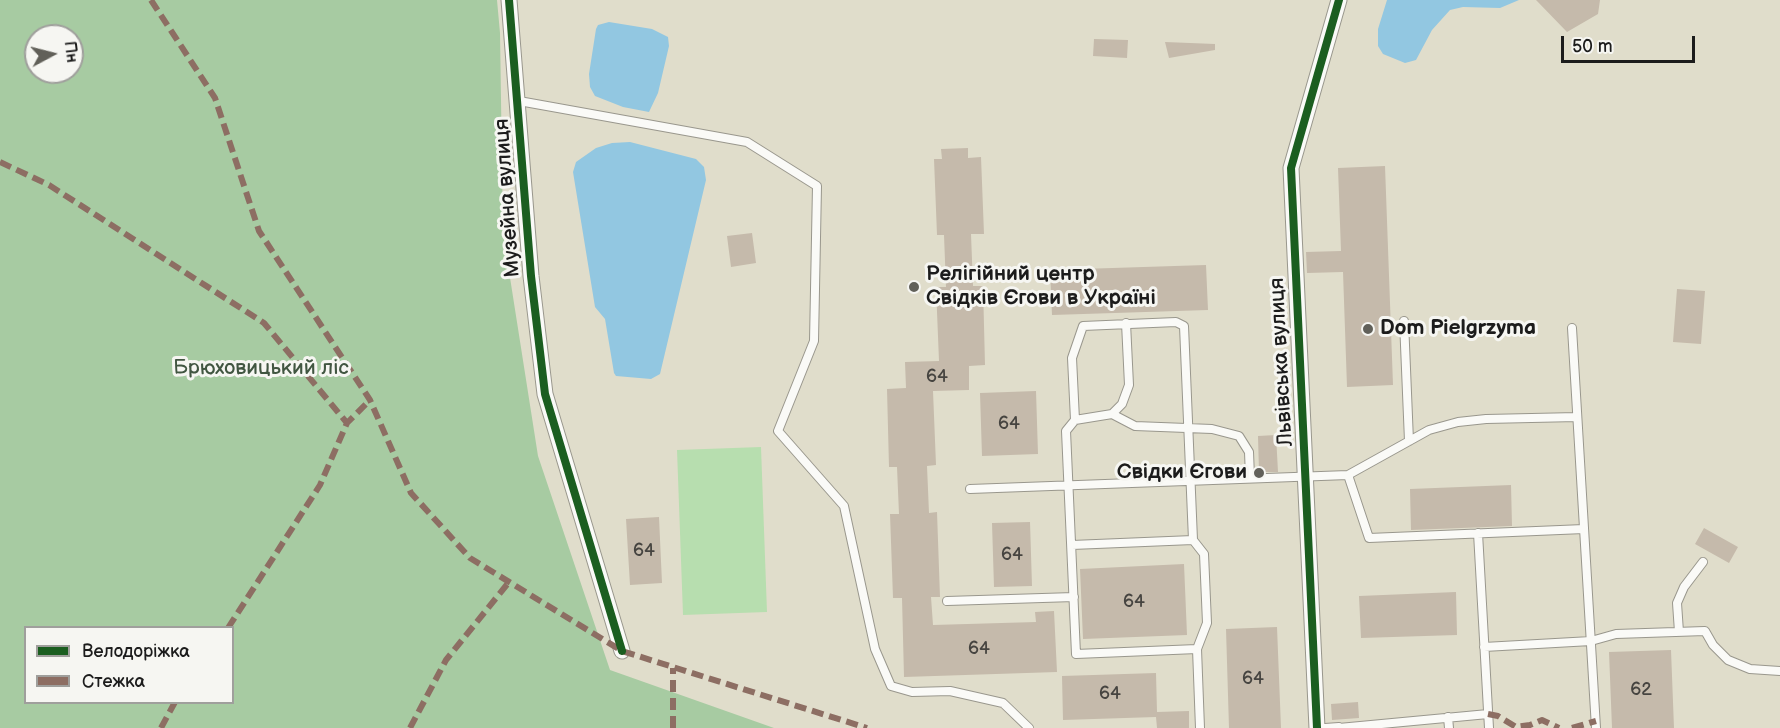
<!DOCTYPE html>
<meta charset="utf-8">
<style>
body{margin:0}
#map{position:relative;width:1780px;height:728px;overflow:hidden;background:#e0ddcb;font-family:"Balsamiq Sans",sans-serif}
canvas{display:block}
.legend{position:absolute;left:24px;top:626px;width:210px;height:78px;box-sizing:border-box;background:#f6f6f2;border:2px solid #9f9f9c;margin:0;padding:8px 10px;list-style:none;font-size:18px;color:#1c1c1c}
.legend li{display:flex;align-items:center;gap:12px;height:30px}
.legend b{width:30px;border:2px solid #9f9f9c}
.north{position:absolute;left:24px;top:24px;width:60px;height:60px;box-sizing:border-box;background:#f6f6f2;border:2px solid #9f9f9c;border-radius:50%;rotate:83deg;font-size:16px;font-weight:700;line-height:24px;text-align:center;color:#1c1c1c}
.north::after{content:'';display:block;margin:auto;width:21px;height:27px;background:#616059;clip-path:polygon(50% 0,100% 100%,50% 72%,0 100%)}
.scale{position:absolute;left:1561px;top:36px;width:134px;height:27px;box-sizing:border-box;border:3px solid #1c1c1c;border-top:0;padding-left:8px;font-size:18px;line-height:21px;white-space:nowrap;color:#1c1c1c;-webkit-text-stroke:4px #f6f6f2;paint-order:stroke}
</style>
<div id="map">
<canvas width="1780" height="728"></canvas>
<ul class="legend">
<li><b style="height:8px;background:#1b5e20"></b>Велодоріжка</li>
<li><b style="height:8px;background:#8d6e63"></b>Стежка</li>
</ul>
<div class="north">Пн</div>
<div class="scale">50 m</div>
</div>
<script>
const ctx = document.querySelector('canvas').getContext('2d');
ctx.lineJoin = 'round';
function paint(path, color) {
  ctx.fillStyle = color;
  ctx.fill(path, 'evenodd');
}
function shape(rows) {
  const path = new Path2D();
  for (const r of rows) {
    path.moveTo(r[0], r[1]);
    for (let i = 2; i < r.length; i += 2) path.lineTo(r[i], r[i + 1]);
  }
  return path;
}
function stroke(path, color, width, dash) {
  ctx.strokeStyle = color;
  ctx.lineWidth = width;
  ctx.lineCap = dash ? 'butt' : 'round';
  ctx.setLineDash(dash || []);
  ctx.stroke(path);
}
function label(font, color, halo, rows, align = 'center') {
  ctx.font = font + ' "Balsamiq Sans",sans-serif';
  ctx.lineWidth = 6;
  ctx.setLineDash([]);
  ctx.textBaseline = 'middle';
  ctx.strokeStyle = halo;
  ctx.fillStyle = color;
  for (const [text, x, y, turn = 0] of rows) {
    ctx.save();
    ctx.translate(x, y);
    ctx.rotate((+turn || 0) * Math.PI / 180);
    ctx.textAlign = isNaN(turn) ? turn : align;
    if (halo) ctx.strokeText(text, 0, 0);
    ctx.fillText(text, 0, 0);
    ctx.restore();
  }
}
paint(shape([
 [761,447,767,612,683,615,677,450]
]), '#b7deaf');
paint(shape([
 [0,0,497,0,500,33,503,233,538,456,610,670,774,728,0,728],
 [36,36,72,36,72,72,36,72],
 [26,628,232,628,232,702,26,702]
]), '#a7cba2');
paint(shape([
 [1387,0,1519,0,1500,8,1463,7,1450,10,1432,30,1416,60,1405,63,1383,54,1378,46,1378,29],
 [609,22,652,29,668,37,669,46,658,93,649,112,623,107,595,96,590,87,589,74,596,29,598,25],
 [630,142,696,159,704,167,706,180,660,374,651,379,616,376,614,373,605,319,595,307,573,172,576,162,596,148,612,143]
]), '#92c7e1');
paint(shape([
 [1536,0,1600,0,1598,14,1567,32],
 [1094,39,1128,40,1127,58,1093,56],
 [1165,42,1215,44,1215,50,1169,58],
 [968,148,968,158,981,157,984,234,971,234,973,286,983,286,985,365,969,366,969,390,933,391,936,465,927,466,929,513,937,512,940,597,931,597,933,625,1036,622,1035,612,1054,611,1057,672,904,677,902,598,893,598,890,514,899,514,897,467,889,467,887,389,906,388,905,362,939,361,936,287,946,287,944,235,937,235,934,159,942,159,941,149],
 [1385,166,1393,385,1347,387,1343,272,1307,273,1306,252,1341,251,1338,168],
 [752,233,756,263,731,267,727,236],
 [1206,265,1208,310,1052,315,1050,270],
 [1677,289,1705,291,1701,344,1673,342],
 [1036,391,1038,454,982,456,980,393],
 [1276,435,1278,472,1259,472,1258,436],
 [1511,485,1512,526,1411,530,1410,489],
 [659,517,662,583,630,585,626,519],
 [1030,522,1032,586,994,587,992,523],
 [1704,528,1738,547,1729,563,1695,544],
 [1184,564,1187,635,1083,639,1080,569],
 [1456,592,1457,635,1361,638,1359,596],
 [1277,627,1281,728,1229,728,1226,629],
 [1671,650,1674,728,1612,728,1609,652],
 [1156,673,1157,712,1189,711,1189,728,1157,728,1156,717,1063,720,1062,676],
 [1358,702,1359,718,1332,720,1331,704]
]), '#c5baab');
const service = shape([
 [519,101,747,142,817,186,814,341,778,431,844,506,875,649,891,686,912,692,950,691,1003,703,1029,728],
 [1404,321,1409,441],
 [1572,328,1596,728],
 [1112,414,1122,404,1129,385,1126,323],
 [1075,420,1072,358,1083,326,1176,322,1184,326,1193,540,1204,554,1207,623,1197,649,1200,728],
 [1348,475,1369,538,1584,529],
 [970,489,1348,475,1429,430,1458,422,1486,419,1577,417],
 [1478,533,1489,728],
 [1072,545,1193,540],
 [947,601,1074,597],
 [1679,632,1677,603,1684,587,1703,562],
 [1484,647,1591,641,1616,634,1705,631,1713,645,1728,660,1750,669,1780,671],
 [1197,649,1076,654,1066,431,1075,420,1112,414,1135,426,1212,429,1239,436,1249,452,1250,477],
 [1448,717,1449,728],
 [1325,728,1339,727],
 [1339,728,1488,714]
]);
const minor = shape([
 [509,0,531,276,545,394,622,651],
 [1317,728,1291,168,1339,0]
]);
stroke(service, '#99978d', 10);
stroke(minor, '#99978d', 17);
stroke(service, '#fafaf7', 8);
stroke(minor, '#fafaf7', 15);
stroke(shape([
 [151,0,215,98,259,231,370,400,411,493,470,558,622,651,867,728],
 [0,162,49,185,264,323,347,423],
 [228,628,320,485,347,423,370,400],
 [1488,714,1498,716,1516,727,1530,725,1542,720,1559,728],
 [161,728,175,702],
 [410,728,446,660,509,582],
 [673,728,673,668],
 [1572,728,1596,721]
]), '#8d6e63', 6, [12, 6]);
stroke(shape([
 [509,0,531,276,545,394,622,651],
 [1317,728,1291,168,1339,0]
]), '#1b5e20', 8);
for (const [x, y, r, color] of [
 [914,287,6,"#616059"],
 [1368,329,6,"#616059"],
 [1259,473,6,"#616059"]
]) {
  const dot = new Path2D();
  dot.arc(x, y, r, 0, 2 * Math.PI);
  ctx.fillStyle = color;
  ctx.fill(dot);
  stroke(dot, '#f6f6f2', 2);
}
label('18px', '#464440', null, [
 ["64",937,377],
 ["64",1009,424],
 ["64",644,551],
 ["64",1012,555],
 ["64",1134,602],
 ["64",979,649],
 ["64",1253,679],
 ["62",1641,690],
 ["64",1110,694]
]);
label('21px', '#1c1c1c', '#f6f6f2', [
 ["Музейна вулиця",508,198,-94],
 ["Львівська вулиця",1282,362,-93]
]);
label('bold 21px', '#1c1c1c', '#f6f6f2', [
 ["Релігійний центр",926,275],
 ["Свідків Єгови в Україні",926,299],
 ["Dom Pielgrzyma",1380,329],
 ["Свідки Єгови",1247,473,"right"]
], 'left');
label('21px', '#415641', '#f6f6f2', [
 ["Брюховицький ліс",261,369]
]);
</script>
